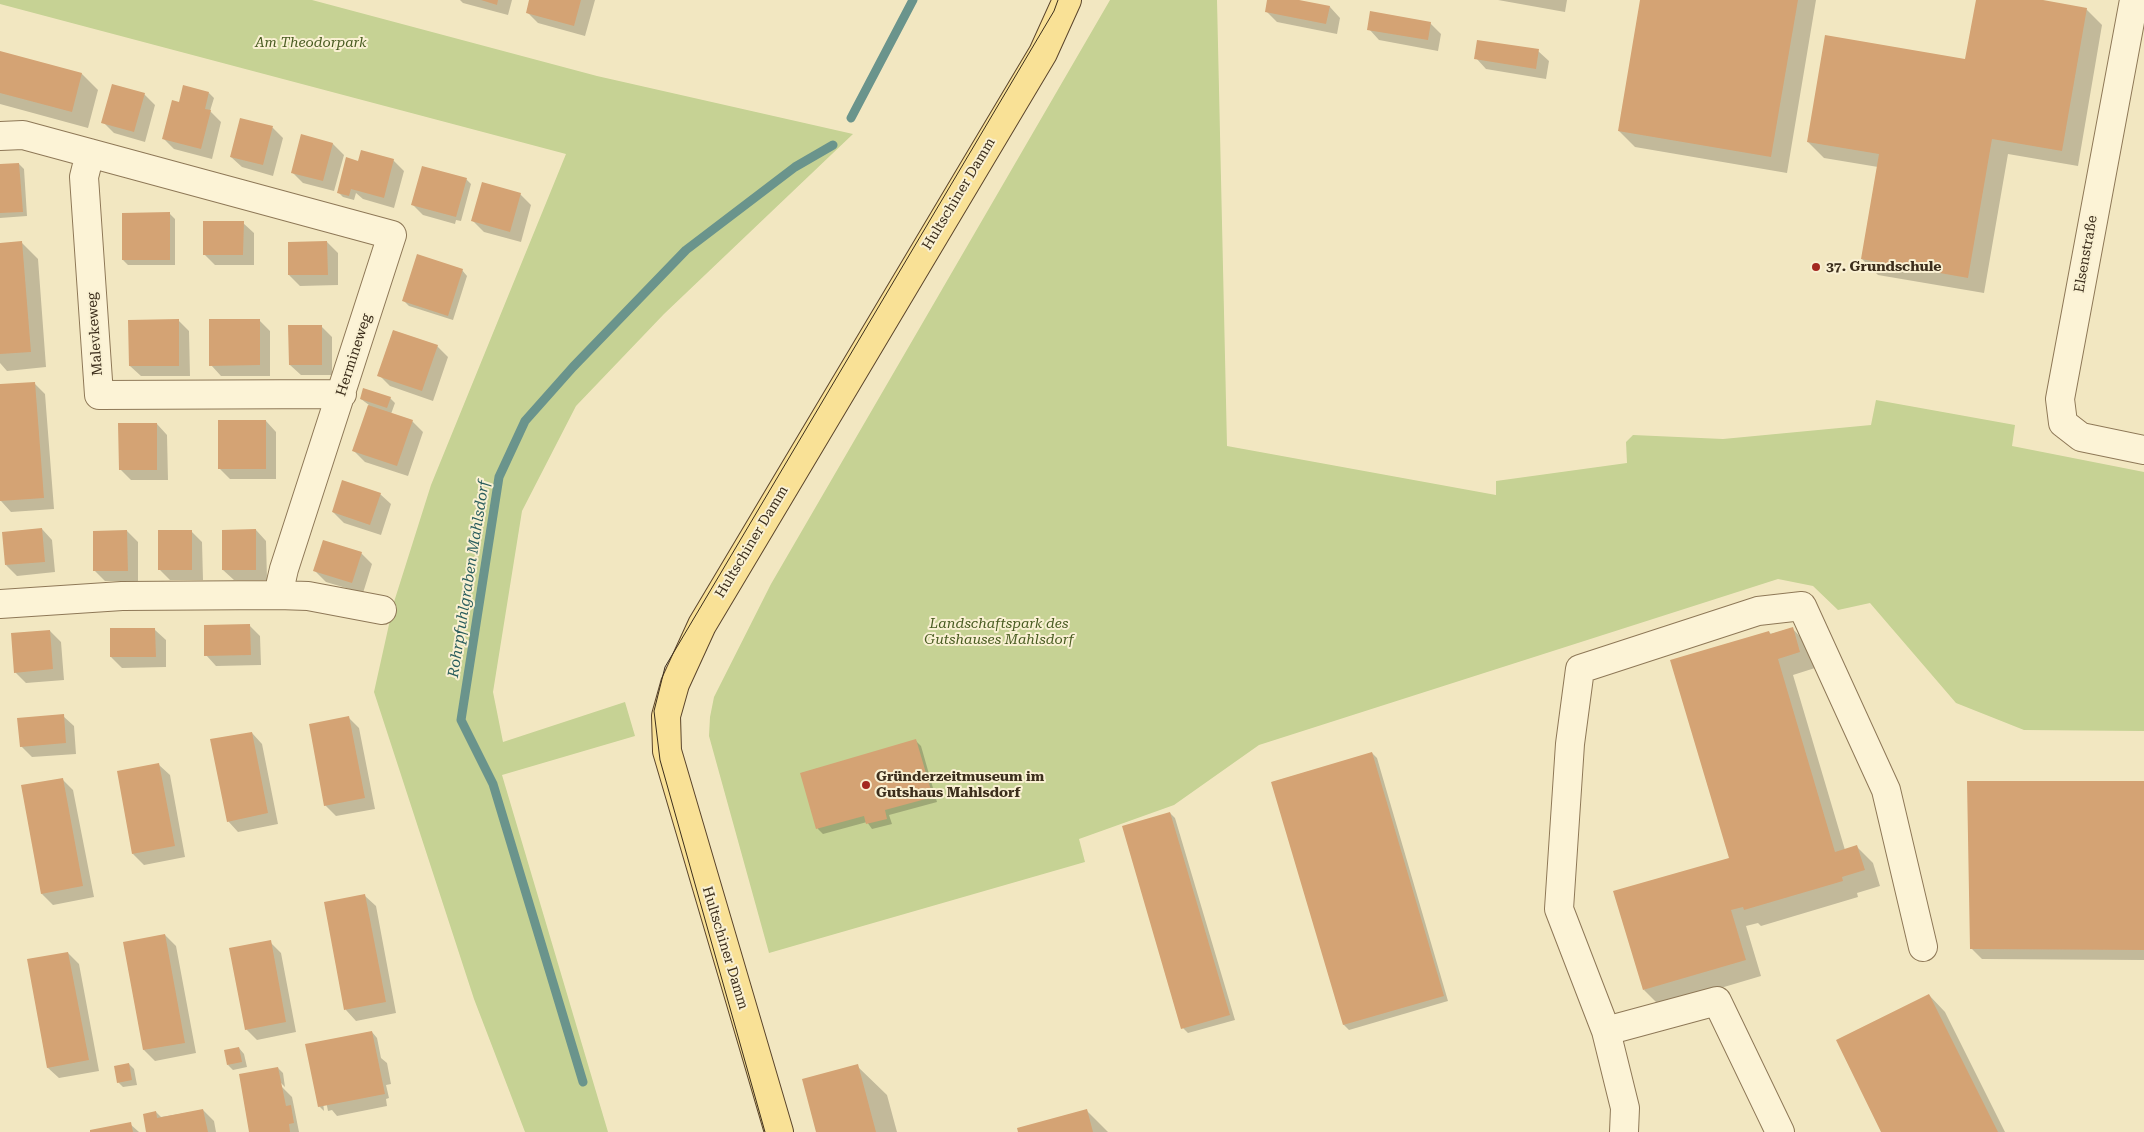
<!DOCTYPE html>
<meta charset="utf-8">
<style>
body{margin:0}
canvas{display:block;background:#f2e7c1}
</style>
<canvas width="2144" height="1132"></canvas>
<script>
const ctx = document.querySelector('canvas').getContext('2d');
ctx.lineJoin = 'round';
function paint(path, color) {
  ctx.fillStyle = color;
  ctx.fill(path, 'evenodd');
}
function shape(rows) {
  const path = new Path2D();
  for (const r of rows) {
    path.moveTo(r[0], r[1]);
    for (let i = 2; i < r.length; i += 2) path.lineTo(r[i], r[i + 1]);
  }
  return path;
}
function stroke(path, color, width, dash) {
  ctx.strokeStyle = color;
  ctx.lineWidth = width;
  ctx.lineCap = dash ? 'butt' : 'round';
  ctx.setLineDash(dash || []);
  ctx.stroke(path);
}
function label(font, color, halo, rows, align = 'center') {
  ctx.font = font + ' "Roboto Serif",serif';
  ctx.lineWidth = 4;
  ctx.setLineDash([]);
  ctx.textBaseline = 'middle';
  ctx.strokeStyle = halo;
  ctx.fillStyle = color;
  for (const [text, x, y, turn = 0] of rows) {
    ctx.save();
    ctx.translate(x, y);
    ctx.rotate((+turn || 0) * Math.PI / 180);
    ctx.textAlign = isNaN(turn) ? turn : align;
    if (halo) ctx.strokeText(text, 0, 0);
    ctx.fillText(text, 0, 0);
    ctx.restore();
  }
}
paint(shape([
 [0,0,312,0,597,76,853,134,664,314,576,406,522,511,493,692,503,742,625,702,635,736,502,775,608,1132,525,1132,474,999,374,692,394,602,431,485,566,154,0,4],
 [1110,0,1217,0,1227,446,1496,495,1496,481,1627,463,1626,442,1633,435,1723,439,1871,425,1876,400,2015,425,2012,446,2144,472,2144,731,2024,730,1956,703,1870,603,1838,610,1813,586,1778,579,1259,745,1174,805,1079,839,1085,862,769,953,709,736,710,717,714,697,771,584]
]), '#c6d294');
paint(shape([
 [460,0,512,0,508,15,463,3],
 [531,0,595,0,585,36,538,23,527,12],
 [1268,0,1293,0,1330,7,1340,18,1337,34,1277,22,1266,11],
 [1498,0,1567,0,1565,12],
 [1641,0,1816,0,1787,173,1635,147,1619,131],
 [1977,0,2035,0,2086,9,2102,25,2078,166,2008,154,1984,293,1878,275,1862,259,1878,167,1824,158,1808,142,1967,61],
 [1430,23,1441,34,1438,51,1379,40,1369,29],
 [1538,51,1549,61,1546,79,1486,69,1476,58],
 [0,52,82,74,98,90,88,128,0,104],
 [209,93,214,98,210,111,221,122,212,159,174,149,163,138,180,103],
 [144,94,155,105,145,142,114,133,103,122],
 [241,120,273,128,283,138,273,176,242,167,231,157],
 [302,136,333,144,344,155,334,191,303,183,292,172],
 [393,160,404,171,394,208,363,199,356,193,354,200,343,197,338,192,359,162],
 [19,164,24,169,27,216,0,218,0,165],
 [466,179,471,184,461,221,456,220,455,224,423,215,413,205],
 [520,194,531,205,521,242,484,232,473,221],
 [170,214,175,219,175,265,128,265,123,260],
 [243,223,254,233,254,265,215,265,204,254],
 [21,242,38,259,46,367,7,371,0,363,0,244],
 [327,242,338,253,338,285,300,286,289,275],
 [462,270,467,276,453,320,409,306,404,301],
 [178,320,189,331,190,376,141,376,130,366],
 [259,320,270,331,270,376,221,376,211,365],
 [321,326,332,337,332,375,301,375,290,365],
 [437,346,448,357,433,401,390,386,379,375],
 [34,383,45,394,54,509,11,512,1,501,0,385],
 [390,398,395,403,391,414,412,421,423,432,408,476,365,462,354,451,369,405,361,399],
 [266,421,276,432,276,479,230,479,219,468],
 [157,424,167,435,168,480,131,480,120,469],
 [380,494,391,504,381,535,344,523,333,512],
 [42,529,52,540,55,572,17,576,6,565],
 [256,530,266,541,267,580,234,580,223,570],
 [127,531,138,542,138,581,105,581,94,570],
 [191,531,202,542,203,580,170,580,160,570],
 [361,553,372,564,363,593,326,582,315,571],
 [249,625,260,636,261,665,216,666,206,655],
 [1792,628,1808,645,1815,668,1793,675,1845,850,1857,847,1873,863,1880,886,1857,893,1858,897,1761,926,1758,923,1746,926,1761,976,1660,1006,1644,990,1730,859,1769,632,1771,634],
 [155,630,166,640,166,667,122,668,111,657],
 [50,631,61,642,64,680,26,683,15,672],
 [63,716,74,726,76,754,32,757,21,746],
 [349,718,359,728,375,809,336,816,325,805],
 [252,733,262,744,278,824,238,832,228,821],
 [916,741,921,746,937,802,889,815,892,824,872,829,867,822,823,834,818,829,802,773],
 [1372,753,1377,758,1448,1001,1349,1030,1344,1025,1273,782],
 [159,765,170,775,185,857,144,865,133,854],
 [62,779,73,790,94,897,53,905,42,894],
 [2144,783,2144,960,1982,959,1971,948],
 [1170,813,1175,818,1235,1020,1188,1033,1183,1028],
 [365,896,376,906,396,1013,356,1021,346,1010,325,903],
 [165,935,176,946,196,1053,155,1061,144,1050],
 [270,942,281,953,296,1032,257,1040,246,1029],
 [68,953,79,964,99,1071,59,1078,48,1068],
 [1929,995,1945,1012,2005,1132,1883,1132],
 [372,1032,377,1038,381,1058,387,1063,391,1084,386,1085,389,1098,386,1099,387,1106,337,1116,332,1110,328,1111,325,1096,322,1093,324,1111,319,1106,307,1045,364,1034,366,1036,366,1034],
 [239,1048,244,1054,247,1067,233,1070,228,1065],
 [129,1064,134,1069,137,1085,123,1087,118,1082],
 [857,1066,887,1095,897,1132,818,1132],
 [278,1068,283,1073,285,1087,280,1082,280,1085,292,1097,299,1132,251,1132],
 [203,1110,214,1121,216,1132,148,1132,156,1112,161,1117],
 [1086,1110,1108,1132,1020,1132],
 [130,1124,139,1132,91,1132]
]), '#0003');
stroke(shape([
 [851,118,913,0],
 [583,1082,493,784,461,720,499,477,525,421,573,367,686,250,795,167,833,145]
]), '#6a948c', 9);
paint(shape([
 [481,0,498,0,497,5],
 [529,0,581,0,574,26,526,13],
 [1267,0,1299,0,1330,6,1326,24,1265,12],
 [1640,0,1798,0,1771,157,1618,131],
 [1976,0,2043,0,2087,8,2062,151,1992,139,1968,278,1861,259,1879,154,1807,142,1825,35,1965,59],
 [1370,11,1431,22,1428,40,1367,30],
 [1477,40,1539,49,1536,69,1474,59],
 [0,51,82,73,72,112,0,93],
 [112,84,145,93,134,132,101,123],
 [183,85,209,92,205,109,211,110,201,149,162,139,172,100,179,102],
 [240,118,273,126,263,165,230,157],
 [301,134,333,143,323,181,291,173],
 [361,150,394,159,384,198,351,189,349,196,337,193,346,157,358,161],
 [19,163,23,212,0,213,0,164],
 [422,166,467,178,456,217,411,205],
 [482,182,521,193,510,232,471,221],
 [170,212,170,260,122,260,122,213],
 [203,221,244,221,243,255,203,255],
 [22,241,31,352,0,354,0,243],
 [327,241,328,275,288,275,288,242],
 [417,254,463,269,448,316,402,301],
 [179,319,179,366,129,366,128,320],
 [209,319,260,319,260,365,209,366],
 [288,325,322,325,322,365,289,365],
 [393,330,438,345,422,391,377,376],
 [35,382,44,498,0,501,0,384],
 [363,388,391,397,387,408,360,399],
 [368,405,413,420,397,466,352,451],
 [218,420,266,420,266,469,218,469],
 [118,423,157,423,157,470,119,470],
 [342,480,381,493,370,525,332,512],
 [42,528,45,562,5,565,2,532],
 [256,529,256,570,222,570,222,530],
 [127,530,128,571,93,571,93,531],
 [158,530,192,530,192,570,158,570],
 [323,540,362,552,352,583,313,571],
 [250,624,251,655,204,656,204,625],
 [1793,627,1800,652,1778,659,1835,852,1857,845,1865,870,1842,877,1843,881,1744,910,1743,907,1731,910,1746,960,1643,990,1613,891,1729,858,1670,660,1769,631,1770,634],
 [110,628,155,628,156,657,110,657],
 [50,630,53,669,14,673,11,633],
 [64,714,66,743,20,747,17,718],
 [349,716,365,798,324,806,309,724],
 [252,732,268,813,227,822,210,739],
 [916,739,933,797,885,810,887,819,866,824,864,816,816,829,800,773],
 [1372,752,1444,996,1343,1025,1271,782],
 [159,763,175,846,132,854,117,771],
 [63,778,83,886,41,894,21,785],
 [1967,781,2144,781,2144,950,1970,949],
 [1170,812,1230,1015,1181,1029,1122,826],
 [365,894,386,1002,344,1010,324,902],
 [165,934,185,1043,143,1050,123,942],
 [271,940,286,1022,245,1030,229,948],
 [68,952,89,1060,47,1068,27,959],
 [1929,994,1998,1132,1881,1132,1836,1040],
 [372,1031,385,1094,318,1107,305,1044],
 [239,1047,242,1062,227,1065,224,1050],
 [129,1063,132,1080,117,1083,114,1066],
 [858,1064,876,1132,816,1132,802,1079],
 [278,1067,286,1106,291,1105,294,1123,289,1124,290,1132,249,1132,239,1074],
 [203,1109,208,1132,146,1132,143,1114,156,1111,157,1118],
 [1087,1109,1093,1132,1018,1132,1017,1128],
 [131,1122,133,1132,90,1132,90,1130]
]), '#d4a374');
const minor = shape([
 [2134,0,2060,399,2063,423,2081,437,2144,450],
 [0,136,23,135,392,235,284,569,278,595,122,596,0,604],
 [90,153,84,177,99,395,342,394],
 [278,595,308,596,382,610],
 [1606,1031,1717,1001,1780,1132],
 [1624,1132,1625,1108,1606,1031,1559,909,1570,744,1580,669,1758,611,1802,606,1886,790,1923,947]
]);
const major = shape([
 [779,1132,667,751,666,716,675,684,702,625,1043,53,1067,0]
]);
stroke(minor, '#8e7857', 30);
stroke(major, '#5b452b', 30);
stroke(minor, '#fcf3d6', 28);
stroke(major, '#f9e196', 28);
stroke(shape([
 [765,1132,660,760,654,711,665,667,1054,11,1058,0]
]), '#3c2e1c', 1);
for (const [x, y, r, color] of [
 [1816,267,5,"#a32921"],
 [866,785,5,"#a32921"]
]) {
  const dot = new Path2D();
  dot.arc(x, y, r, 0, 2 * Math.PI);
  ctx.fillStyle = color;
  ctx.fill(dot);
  stroke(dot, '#f9f0d2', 2);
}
label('italic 14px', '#485b21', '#f9f0d2', [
 ["Am Theodorpark",311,43],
 ["Landschaftspark des",999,624],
 ["Gutshauses Mahlsdorf",999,640]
]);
label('14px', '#3c2e1c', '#f9f0d2', [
 ["Hultschiner Damm",959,194,-59],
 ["Elsenstraße",2086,254,-80],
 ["Malevkeweg",95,334,-94],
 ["Hermineweg",354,355,-72],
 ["Hultschiner Damm",752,542,-59],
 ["Hultschiner Damm",725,948,73]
]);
label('bold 14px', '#3c2e1c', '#f9f0d2', [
 ["37. Grundschule",1826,267],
 ["Gründerzeitmuseum im",876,777],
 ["Gutshaus Mahlsdorf",876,793]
], 'left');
label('italic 15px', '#2a5d5d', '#f9f0d2', [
 ["Rohrpfuhlgraben Mahlsdorf",469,579,-81]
]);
</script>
